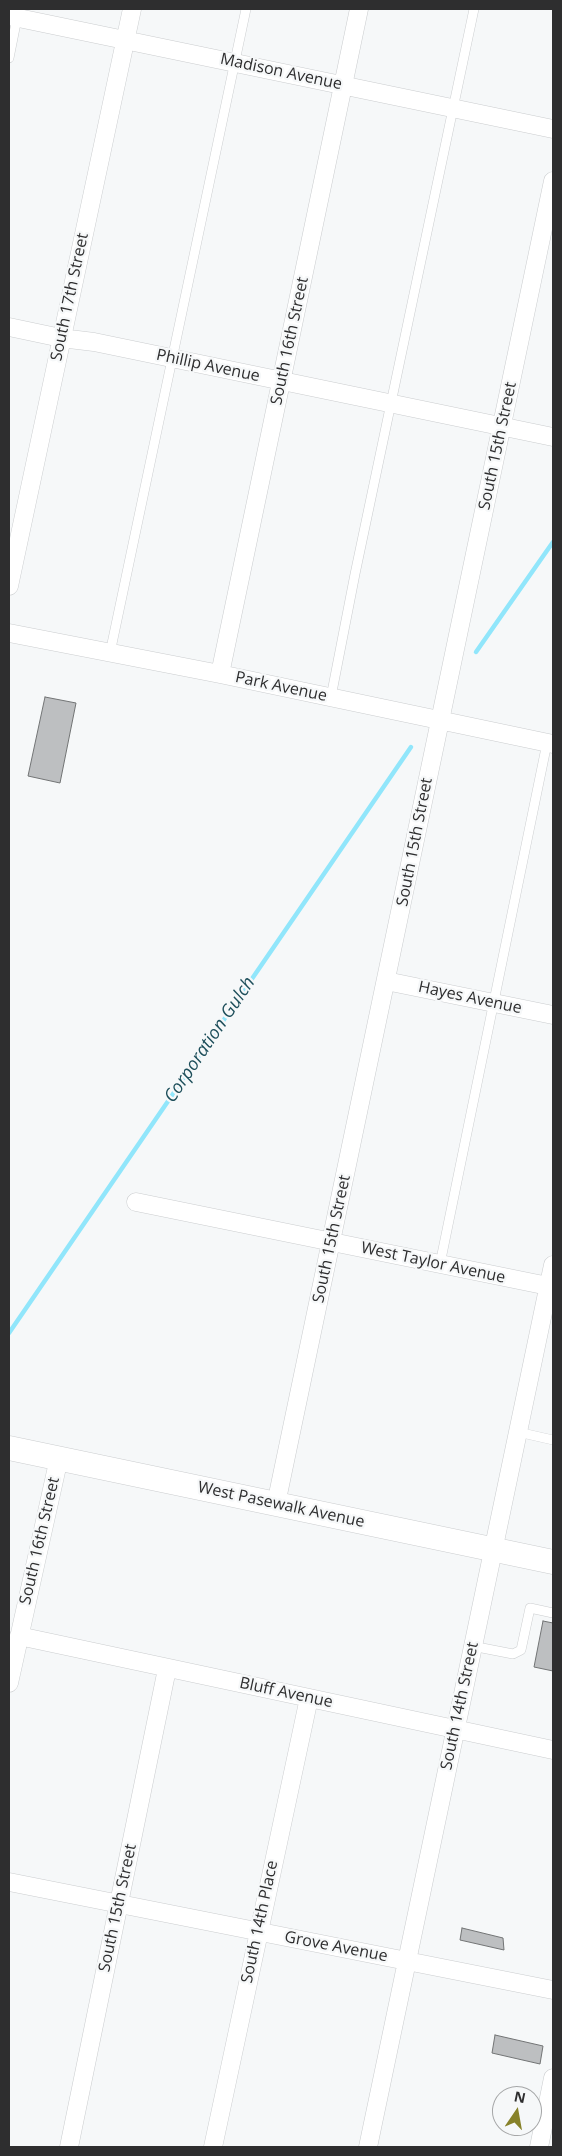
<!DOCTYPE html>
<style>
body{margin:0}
#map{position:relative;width:562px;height:2156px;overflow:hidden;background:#f6f8f9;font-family:"Open Sans",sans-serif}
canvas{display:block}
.frame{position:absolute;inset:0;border:10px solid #2e2e2f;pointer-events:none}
.north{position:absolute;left:492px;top:2086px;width:50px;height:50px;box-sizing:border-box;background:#f6f8f9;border:1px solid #a6a7a8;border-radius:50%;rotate:12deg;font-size:14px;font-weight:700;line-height:20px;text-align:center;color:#2e2e2f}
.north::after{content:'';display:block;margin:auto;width:18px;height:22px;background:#87822a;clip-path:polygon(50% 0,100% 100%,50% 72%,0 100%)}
</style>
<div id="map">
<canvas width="562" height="2156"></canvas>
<div class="frame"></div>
<div class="north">N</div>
</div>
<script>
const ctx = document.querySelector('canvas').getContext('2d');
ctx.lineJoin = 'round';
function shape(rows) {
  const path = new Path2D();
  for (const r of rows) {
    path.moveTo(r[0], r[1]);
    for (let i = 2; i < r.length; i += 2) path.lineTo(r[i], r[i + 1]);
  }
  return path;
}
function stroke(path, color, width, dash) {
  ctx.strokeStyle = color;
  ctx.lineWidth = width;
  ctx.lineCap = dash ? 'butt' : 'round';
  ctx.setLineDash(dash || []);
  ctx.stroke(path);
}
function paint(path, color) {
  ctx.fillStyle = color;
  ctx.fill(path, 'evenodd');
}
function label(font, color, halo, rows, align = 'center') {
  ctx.font = font + ' "Open Sans",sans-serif';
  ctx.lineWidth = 4.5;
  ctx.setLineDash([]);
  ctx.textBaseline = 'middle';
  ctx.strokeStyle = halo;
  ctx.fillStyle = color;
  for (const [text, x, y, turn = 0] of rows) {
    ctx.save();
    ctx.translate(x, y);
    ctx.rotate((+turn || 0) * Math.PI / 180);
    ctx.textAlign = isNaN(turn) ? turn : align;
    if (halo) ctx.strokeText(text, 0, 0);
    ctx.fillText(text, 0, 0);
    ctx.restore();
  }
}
stroke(shape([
 [476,652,553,542],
 [9,1333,411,747]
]), '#91e6fb', 4.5);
const building = shape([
 [45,697,76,703,60,783,28,776,45,697],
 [543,1621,553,1623,553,1671,534,1667,543,1621],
 [462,1928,503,1938,504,1950,460,1940,462,1928],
 [495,2035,543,2046,540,2064,492,2053,495,2035]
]);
paint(building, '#bdbfc1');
stroke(building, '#727475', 1);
const lane = shape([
 [9,58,17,18],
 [110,653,246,9],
 [331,697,355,574,474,9],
 [440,1264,547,743],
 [518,1432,553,1440],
 [472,1646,513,1654,521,1650,530,1608,553,1613]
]);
const street = shape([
 [9,16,553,129],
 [9,327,61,338,94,342,553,437],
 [9,586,132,9],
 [9,633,220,674,553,744],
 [220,674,359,9],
 [386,981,553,1015],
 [136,1202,553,1287],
 [276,1504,553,181],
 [19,1636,553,1750],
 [9,1683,59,1458],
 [9,1882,553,1990],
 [69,2147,167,1669],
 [213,2147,309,1698],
 [368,2147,553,1265],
 [539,2147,553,2078]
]);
const secondary = shape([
 [9,1448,553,1562]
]);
stroke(lane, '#cbcdcf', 10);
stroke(street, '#cbcdcf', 19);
stroke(secondary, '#cbcdcf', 25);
stroke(lane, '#fff', 9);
stroke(street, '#fff', 18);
stroke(secondary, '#fff', 24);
label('16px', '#2e2e2f', '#f6f8f9', [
 ["Madison Avenue",281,72,12],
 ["South 17th Street",70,297,-78],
 ["South 16th Street",290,341,-78],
 ["Phillip Avenue",208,366,12],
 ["South 15th Street",498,446,-78],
 ["Park Avenue",281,687,12],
 ["South 15th Street",415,842,-79],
 ["Hayes Avenue",470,998,12],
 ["South 15th Street",332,1239,-78],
 ["West Taylor Avenue",433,1263,12],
 ["West Pasewalk Avenue",281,1505,12],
 ["South 16th Street",40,1541,-77],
 ["Bluff Avenue",286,1693,12],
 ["South 14th Street",460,1706,-78],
 ["South 15th Street",118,1908,-78],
 ["South 14th Place",260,1922,-78],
 ["Grove Avenue",336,1947,11]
]);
label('italic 18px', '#1e4f5b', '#f6f8f9', [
 ["Corporation Gulch",210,1040,-56]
]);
</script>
